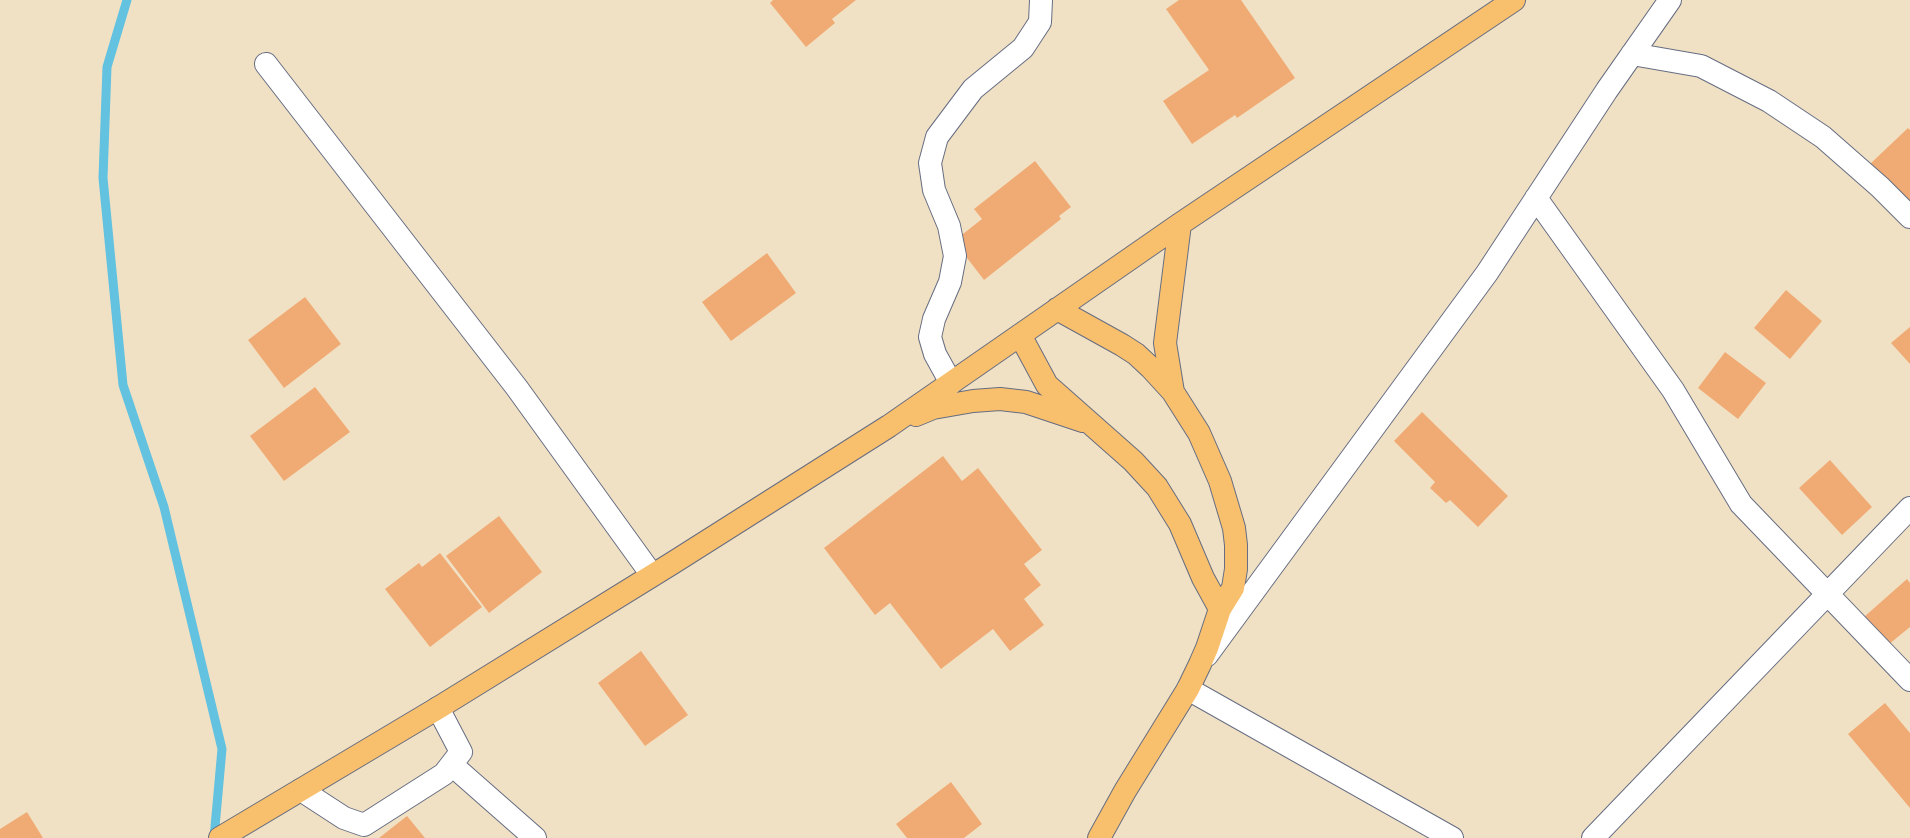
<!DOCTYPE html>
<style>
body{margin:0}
canvas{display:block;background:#f1e1c4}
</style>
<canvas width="1910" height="838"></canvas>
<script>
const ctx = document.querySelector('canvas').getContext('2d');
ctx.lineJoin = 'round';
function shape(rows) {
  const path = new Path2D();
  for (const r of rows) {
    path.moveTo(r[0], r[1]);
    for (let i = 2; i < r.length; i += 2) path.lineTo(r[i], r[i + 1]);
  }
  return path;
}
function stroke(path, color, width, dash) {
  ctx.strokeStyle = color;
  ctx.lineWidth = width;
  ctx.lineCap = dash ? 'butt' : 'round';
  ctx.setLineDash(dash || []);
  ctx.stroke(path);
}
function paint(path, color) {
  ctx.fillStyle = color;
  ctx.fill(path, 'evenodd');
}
stroke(shape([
 [127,0,107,67,103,178,123,385,164,507,222,749,214,838]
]), '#62c2e0', 9);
paint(shape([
 [773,0,856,0,832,19,835,23,806,47,770,3],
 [1179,0,1241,0,1295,78,1237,118,1235,115,1192,144,1163,101,1209,70,1166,9],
 [1908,128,1910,130,1910,206,1870,164],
 [1035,161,1071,207,1059,216,1061,219,984,280,954,241,982,219,974,209],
 [767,253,796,293,731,341,702,302],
 [1786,290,1822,321,1790,359,1754,328],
 [305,297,341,344,284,388,248,340],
 [1910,327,1910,364,1891,343],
 [1725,352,1766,383,1738,419,1698,388],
 [315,387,350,432,284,481,250,436],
 [1422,412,1508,496,1478,527,1450,500,1446,503,1430,488,1435,482,1394,441],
 [943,456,962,481,978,468,1042,550,1024,564,1041,585,1024,599,1044,625,1010,651,993,629,941,669,890,603,875,615,824,548],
 [1830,460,1872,507,1842,535,1799,488],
 [499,516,542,572,489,613,446,556],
 [440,553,482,607,430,647,385,589,419,563,422,567],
 [1907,579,1910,583,1910,627,1888,645,1864,617],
 [641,651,688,715,645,746,598,683],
 [1885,703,1910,733,1910,808,1848,734],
 [951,782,982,824,964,838,907,838,896,824],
 [27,812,43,838,0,838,0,829],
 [407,816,425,838,379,838]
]), '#f0ab75');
const minor = shape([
 [1632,54,1701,66,1769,101,1823,137,1880,187,1910,217],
 [266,64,517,388,652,575],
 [1536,198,1673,390,1741,504,1910,680],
 [951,383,935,354,930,337,934,319,950,282,955,256,949,226,934,190,930,163,937,137,973,89,1023,48,1040,22,1041,0],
 [1207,655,1487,273,1607,90,1670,0],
 [1188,689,1452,838],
 [452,765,535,838],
 [301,790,344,818,364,825,444,774,461,752,438,708],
 [1593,838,1910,508]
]);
const major = shape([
 [1057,309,1122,345,1136,354,1151,368,1173,392,1199,433,1220,481,1234,528,1236,545,1236,569,1233,588,1220,609,1207,648,1200,664,1188,689,1125,791,1099,838],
 [1020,335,1047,385,1133,461,1157,487,1180,524,1203,578,1220,609],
 [1173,392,1165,343,1180,224],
 [916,415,933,408,973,401,1000,399,1026,402,1083,421],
 [220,838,438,708,671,564,889,426,1180,224,1514,0]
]);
stroke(minor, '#666d82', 24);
stroke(major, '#666d82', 24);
stroke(minor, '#fff', 22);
stroke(major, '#f8bf6c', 22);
</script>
